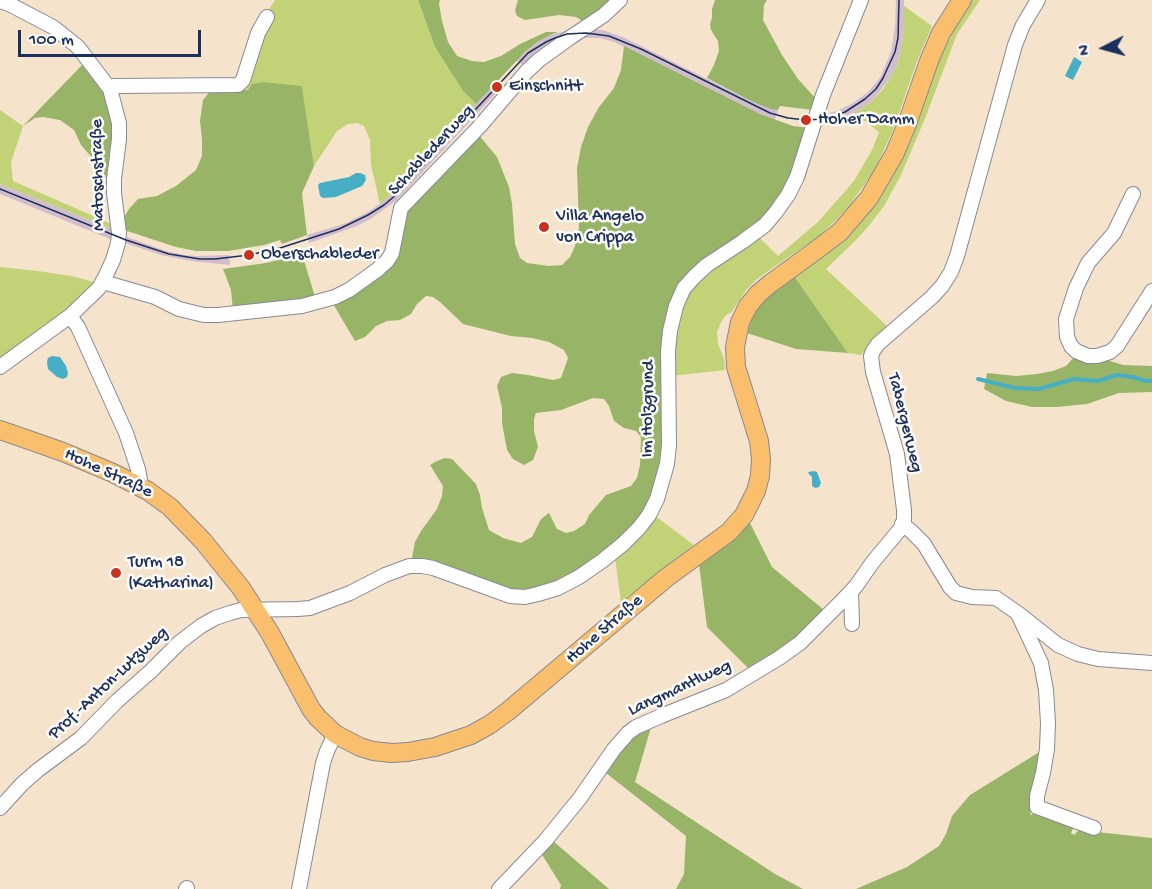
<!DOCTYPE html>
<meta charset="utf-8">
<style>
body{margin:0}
#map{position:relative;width:1152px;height:889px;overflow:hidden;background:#f6e3cb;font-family:"Gochi Hand",sans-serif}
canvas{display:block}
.north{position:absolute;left:1074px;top:18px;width:60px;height:60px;-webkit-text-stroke:4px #fdfcf7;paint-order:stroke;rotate:264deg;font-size:16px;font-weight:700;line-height:24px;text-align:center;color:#1b2f5e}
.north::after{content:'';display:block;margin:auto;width:21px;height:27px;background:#1b2f5e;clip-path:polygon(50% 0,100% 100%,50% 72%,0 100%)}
.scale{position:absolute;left:18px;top:30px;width:183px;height:27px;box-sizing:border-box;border:3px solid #1b2f5e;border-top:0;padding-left:8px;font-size:18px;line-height:21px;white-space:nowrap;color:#1b2f5e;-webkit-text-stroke:4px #fdfcf7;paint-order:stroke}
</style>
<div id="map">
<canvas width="1152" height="889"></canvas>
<div class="north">N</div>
<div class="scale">100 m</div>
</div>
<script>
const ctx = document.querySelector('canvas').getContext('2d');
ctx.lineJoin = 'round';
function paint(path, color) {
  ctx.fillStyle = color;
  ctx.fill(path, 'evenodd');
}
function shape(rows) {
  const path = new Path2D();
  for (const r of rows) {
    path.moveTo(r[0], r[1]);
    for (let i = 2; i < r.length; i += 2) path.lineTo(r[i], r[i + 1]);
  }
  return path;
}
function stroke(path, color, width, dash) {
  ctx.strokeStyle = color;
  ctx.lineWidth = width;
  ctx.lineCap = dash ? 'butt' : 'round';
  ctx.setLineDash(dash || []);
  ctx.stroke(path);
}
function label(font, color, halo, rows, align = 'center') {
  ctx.font = font + ' "Gochi Hand",sans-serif';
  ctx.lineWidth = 5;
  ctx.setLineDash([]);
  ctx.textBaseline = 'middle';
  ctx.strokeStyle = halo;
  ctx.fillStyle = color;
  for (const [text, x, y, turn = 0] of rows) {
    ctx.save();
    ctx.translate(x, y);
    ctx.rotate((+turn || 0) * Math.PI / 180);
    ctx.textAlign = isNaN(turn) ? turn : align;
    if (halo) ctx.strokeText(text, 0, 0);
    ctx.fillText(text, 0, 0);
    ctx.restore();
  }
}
paint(shape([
 [896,0,904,0,904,30,898,64,891,77,871,102,859,110,849,116,833,121,818,124,820,116,839,110,853,103,868,92,880,78,891,52,895,26],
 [591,29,603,30,625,38,751,101,778,110,775,120,743,107,614,42,600,38,576,38],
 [566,31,560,40,525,67,517,60,536,43,550,35],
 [492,86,497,92,397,200,372,218,357,226,309,243,307,235,344,224,368,212,380,204,406,180],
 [0,184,115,230,115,241,0,194],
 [124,236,166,251,184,255,197,256,229,255,230,265,191,261,161,255,122,242]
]), '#d1bdcc');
paint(shape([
 [275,0,418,0,435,47,463,91,476,104,406,180,380,204,371,165,370,140,364,126,357,123,348,124,337,131,314,166,302,86,264,82,248,90,236,81,255,32],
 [970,0,980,0,957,34,926,116,901,175,884,206,868,227,855,241,826,269,888,327,861,355,848,353,794,276,835,246,944,42],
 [904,6,932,26,917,61,892,133,874,171,849,206,834,222,818,237,774,267,757,279,746,290,731,313,727,314,722,320,717,332,718,344,724,359,725,370,671,376,672,336,689,286,758,236,778,256,819,221,854,181,873,148,879,132,854,113,871,102,883,89,891,77,898,64,904,31],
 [0,110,23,126,11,162,13,181,114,225,115,230,0,184],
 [0,267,38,271,71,276,98,283,91,292,0,363],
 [654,515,694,545,621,602,615,557]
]), '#c1d376');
paint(shape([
 [418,0,440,0,439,4,442,21,448,42,457,56,472,61,484,62,501,56,520,44,546,32,558,32,550,35,536,43,524,53,476,104,463,91,435,47],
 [518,0,613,0,586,23,576,17,559,15,525,20,517,16,515,10],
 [715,0,767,0,764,5,763,20,782,55,798,79,817,100,813,110,780,106,778,110,771,109,751,101,707,78,714,65,719,51,718,41,711,30,710,24,712,18,712,9],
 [624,46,760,114,793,126,809,128,804,151,777,205,673,305,665,460,654,499,631,532,569,579,523,594,411,563,415,542,421,531,437,509,442,496,443,486,430,465,437,461,445,458,452,459,476,484,480,495,482,508,489,530,503,538,521,543,532,537,541,519,549,513,557,529,566,533,574,531,585,524,589,515,606,495,631,486,637,478,640,465,641,437,636,431,624,428,614,421,609,406,604,399,593,398,561,410,536,413,534,419,534,431,538,447,533,460,524,465,513,459,507,450,502,423,502,408,497,386,501,377,512,373,528,375,553,380,561,378,568,358,564,350,549,342,532,338,511,336,463,324,440,302,433,297,426,296,417,304,411,314,400,320,387,321,376,326,365,337,355,341,332,302,380,273,407,207,478,134,497,157,509,187,512,204,515,244,520,258,527,263,549,266,562,265,570,257,575,246,579,227,577,168,581,147,588,127,599,107,614,88,621,70],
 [85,62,108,97,116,133,110,186,101,168,81,145,74,130,60,120,43,117,35,118,23,126],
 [264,82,302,86,314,166,302,193,307,235,282,244,280,240,264,245,228,251,196,251,176,247,124,230,123,219,129,209,138,199,157,196,176,186,196,170,202,156,202,139,200,121,203,100,212,89,248,90,252,84],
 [302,254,316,300,233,311,231,290,223,269,266,263],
 [794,276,848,353,796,349,747,333,753,316,761,303,776,290],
 [1075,356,1107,360,1123,365,1152,366,1152,392,1119,393,1087,404,1057,407,1032,407,1006,401,984,389,987,373,1016,376,1037,374,1053,371,1066,366],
 [750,523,772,567,824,610,793,641,749,669,707,627,699,564],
 [652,724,635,782,775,874,803,889,676,889,684,874,686,836,606,773,633,733],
 [1041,751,1038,780,1030,813,1031,815,1033,814,1036,810,1072,826,1073,829,1071,833,1074,835,1079,830,1152,838,1152,889,856,889,907,867,939,846,946,834,952,816,970,795],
 [553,841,609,889,560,889,561,885,541,853]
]), '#98b567');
paint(shape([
 [1074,57,1082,62,1073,80,1065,76],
 [356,173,360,173,365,175,366,180,362,186,336,197,323,198,320,196,318,185,320,183,349,177],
 [52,356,60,357,66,366,68,373,67,377,63,379,57,377,48,369,47,362,48,358],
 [814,471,817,472,821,483,819,487,816,488,813,487,812,485,812,477,809,474,808,472]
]), '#46afc5');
stroke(shape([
 [978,379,1015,388,1039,389,1074,379,1098,381,1117,375,1133,377,1146,381,1152,381]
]), '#46afc5', 4);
const minor = shape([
 [0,1,9,4,53,27,78,47,110,89,119,123,119,139,114,179,114,193,119,233,118,243,113,260,106,275,99,288,70,316,0,367],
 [110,89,114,86,238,85,243,80,258,33,267,17],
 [1133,194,1114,233,1088,263,1076,288,1066,319,1067,337,1071,346,1076,351,1088,356,1097,356,1110,352,1117,346,1152,291],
 [103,282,155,297,179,309,204,315,218,315,302,306,335,297,349,290,377,270,387,261,392,253,401,208,480,126,527,71,539,60,568,39,604,15,620,0],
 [70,316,78,327,126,433,138,469,141,486],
 [902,524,911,531,924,544,950,587,956,593,972,597,996,598,1019,614,1058,645,1078,654,1098,659,1152,663],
 [851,592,852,624],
 [1019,616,1041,663,1046,690,1048,723,1047,749,1043,773,1037,796,1037,807,1094,828],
 [0,808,22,784,38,770,81,738,117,701,151,671,180,642,201,626,215,618,230,613,241,610,298,609,310,608,350,593,385,575,409,566,422,566,433,568,510,596,525,597,538,594,558,588,579,577,602,561,623,544,639,528,649,515,657,499,667,464,669,445,668,351,670,331,676,306,684,288,695,276,707,265,742,242,765,225,776,212,788,195,797,177,823,95,861,0],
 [186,889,187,888],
 [299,889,323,763,327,751,335,734],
 [499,889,545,841,580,798,614,749,628,733,636,727,661,716,726,690,779,658,800,643,841,602,856,586,872,563,901,528,904,521,904,510,897,454,873,372,871,356,873,351,878,344,932,297,942,286,951,272,957,256,1015,45,1023,25,1038,0]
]);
const major = shape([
 [0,430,63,452,113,473,148,491,170,507,203,541,241,588,270,633,311,709,318,718,335,734,360,747,373,751,392,753,408,752,435,747,471,735,489,725,507,712,666,578,729,532,744,515,756,491,760,476,761,459,759,441,736,367,735,347,740,322,748,306,758,294,771,283,811,254,840,232,869,198,895,153,907,124,929,61,941,33,962,0]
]);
stroke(minor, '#888994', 16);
stroke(major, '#888994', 20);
stroke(minor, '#fff', 14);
stroke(major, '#f9bf6d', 18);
stroke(shape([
 [0,189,126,240,169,254,200,259,215,259,249,255,280,248,339,229,368,215,384,205,397,194,528,53,546,42,555,38,567,34,586,33,609,36,641,49,770,113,788,118,806,120,824,119,845,112,865,99,876,89,883,78,895,52,898,38,899,0]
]), '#1b2f5e', 1.5);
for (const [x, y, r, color] of [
 [497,87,6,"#c8321e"],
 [806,120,6,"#c8321e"],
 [544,227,6,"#c8321e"],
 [249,255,6,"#c8321e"],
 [116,573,6,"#c8321e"]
]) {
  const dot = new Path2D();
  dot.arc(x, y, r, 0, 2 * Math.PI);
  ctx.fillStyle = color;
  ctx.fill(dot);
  stroke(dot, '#fdfcf7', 2);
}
label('18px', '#1b2f5e', '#fdfcf7', [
 ["Einschnitt",509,87],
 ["Hoher Damm",818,120],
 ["Villa Angelo",556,217],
 ["von Crippa",556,238],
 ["Oberschableder",261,255],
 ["Turm 18",128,563],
 ["(Katharina)",128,584]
], 'left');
label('18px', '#1b2f5e', '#fdfcf7', [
 ["Schablederweg",432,151,-47],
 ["Matoschstraße",99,175,-91],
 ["Im Holzgrund",649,409,-89],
 ["Tabergerweg",904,423,76],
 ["Hohe Straße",108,474,25],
 ["Hohe Straße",605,630,-41],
 ["Prof.-Anton-Lutzweg",109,684,-43],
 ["Langmantlweg",680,689,-25]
]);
</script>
